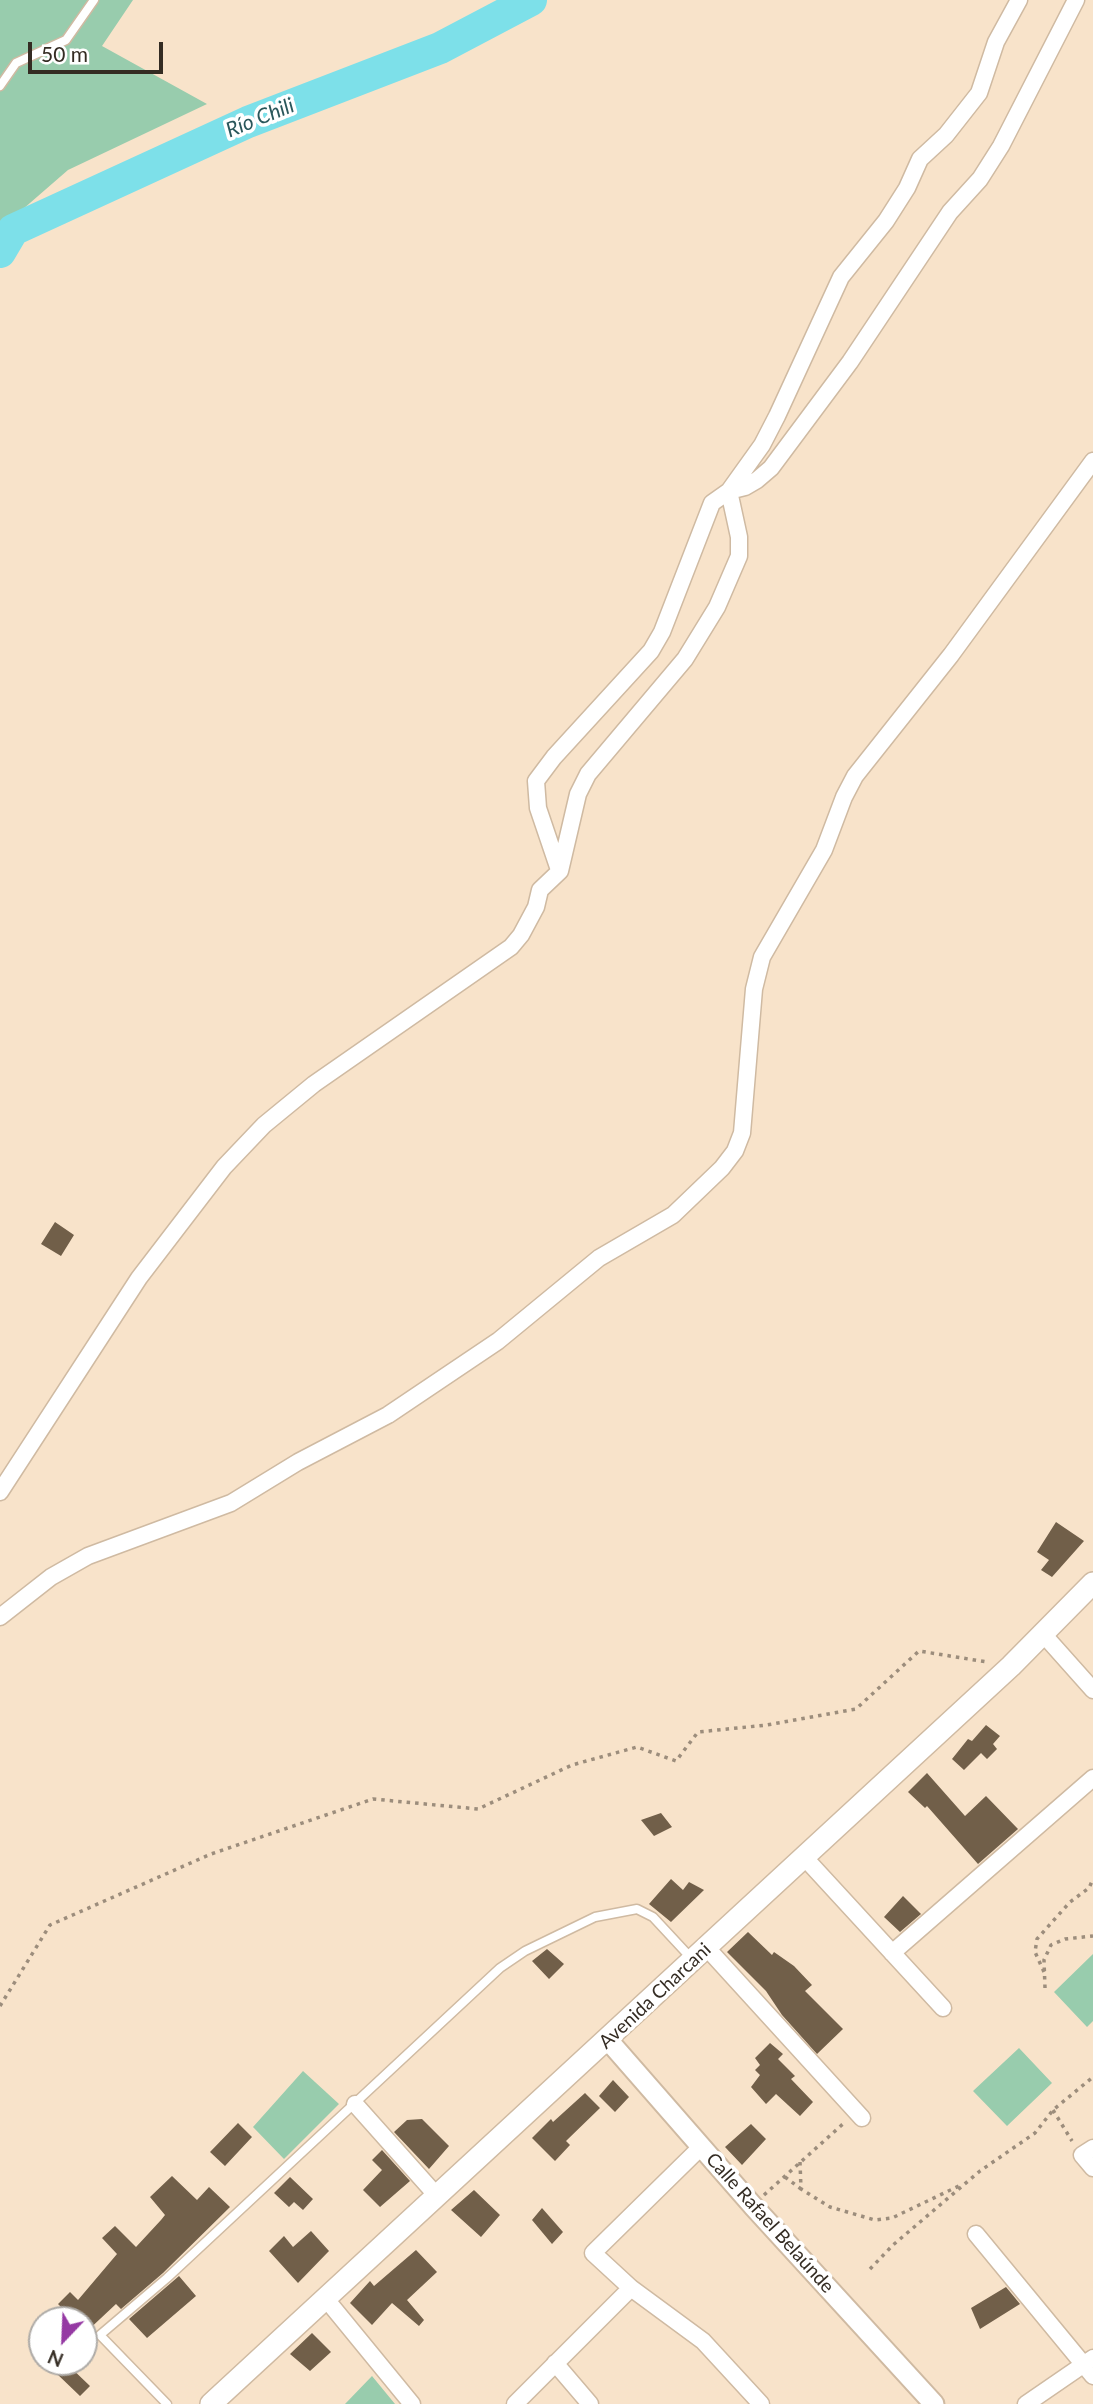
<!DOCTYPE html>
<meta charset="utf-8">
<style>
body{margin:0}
#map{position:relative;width:1093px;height:2404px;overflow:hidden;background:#f8e3ca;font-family:Lato,sans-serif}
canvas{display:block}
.north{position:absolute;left:28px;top:2306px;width:70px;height:70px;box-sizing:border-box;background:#fff;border:2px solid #aeaba7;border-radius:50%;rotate:203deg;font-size:19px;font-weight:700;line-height:28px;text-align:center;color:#342c23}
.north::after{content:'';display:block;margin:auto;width:24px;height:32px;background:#9539a3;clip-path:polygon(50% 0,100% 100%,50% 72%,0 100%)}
.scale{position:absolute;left:28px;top:42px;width:135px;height:32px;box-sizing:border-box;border:4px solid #342c23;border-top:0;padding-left:9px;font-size:21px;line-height:24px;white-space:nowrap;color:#342c23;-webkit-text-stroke:5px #fff;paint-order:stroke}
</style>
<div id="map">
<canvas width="1093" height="2404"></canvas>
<div class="north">N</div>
<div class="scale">50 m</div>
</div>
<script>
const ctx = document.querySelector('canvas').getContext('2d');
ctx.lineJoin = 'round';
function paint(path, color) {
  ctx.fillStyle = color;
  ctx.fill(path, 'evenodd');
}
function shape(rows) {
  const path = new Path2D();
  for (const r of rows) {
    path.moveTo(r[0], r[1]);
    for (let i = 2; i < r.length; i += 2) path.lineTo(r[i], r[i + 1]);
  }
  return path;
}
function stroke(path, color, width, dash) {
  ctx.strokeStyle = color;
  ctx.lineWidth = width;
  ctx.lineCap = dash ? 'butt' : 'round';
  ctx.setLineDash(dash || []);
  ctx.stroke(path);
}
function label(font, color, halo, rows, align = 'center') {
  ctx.font = font + ' Lato,sans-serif';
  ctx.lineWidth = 7;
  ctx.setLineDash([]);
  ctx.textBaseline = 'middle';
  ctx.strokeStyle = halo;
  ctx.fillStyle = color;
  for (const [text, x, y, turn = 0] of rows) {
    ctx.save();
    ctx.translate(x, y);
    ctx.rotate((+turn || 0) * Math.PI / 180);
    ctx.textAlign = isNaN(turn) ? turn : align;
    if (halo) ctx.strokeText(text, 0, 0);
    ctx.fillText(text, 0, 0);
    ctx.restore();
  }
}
paint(shape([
 [0,0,133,0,102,46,207,104,68,170,0,229],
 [1093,1954,1093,2021,1087,2027,1054,1992],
 [1019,2048,1052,2083,1007,2126,973,2091],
 [303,2071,339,2104,284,2159,253,2127],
 [372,2376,395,2404,345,2404]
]), '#98ccad');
stroke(shape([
 [0,252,13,230,248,122,440,48,531,0]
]), '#7de0e9', 32);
paint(shape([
 [55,1222,74,1235,61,1256,41,1244],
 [1056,1522,1084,1541,1052,1577,1041,1570,1049,1560,1037,1552],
 [986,1725,1000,1736,993,1744,997,1749,987,1759,981,1753,964,1770,952,1759,968,1739,972,1741],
 [927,1773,965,1816,986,1796,1018,1829,978,1864,927,1806,925,1808,908,1792],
 [661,1813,672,1827,654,1836,641,1820],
 [671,1879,683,1890,689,1882,704,1890,671,1922,649,1904],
 [903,1896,921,1914,900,1932,884,1917],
 [748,1932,772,1955,774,1952,794,1966,812,1985,805,1991,843,2029,817,2054,782,2015,766,1991,727,1952],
 [547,1949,564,1964,549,1979,532,1961],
 [770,2043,783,2054,778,2059,795,2076,791,2079,813,2102,800,2116,776,2094,766,2104,751,2087,760,2075,755,2070,760,2065,755,2058],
 [613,2080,629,2097,615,2112,599,2096],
 [585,2093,600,2108,566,2141,570,2145,555,2161,532,2138,551,2119,553,2122],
 [422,2119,449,2146,429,2169,394,2132,407,2120],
 [238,2123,252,2137,225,2166,210,2152],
 [751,2124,766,2139,742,2165,725,2147],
 [382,2150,410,2181,380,2207,363,2190,382,2170,372,2160],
 [172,2176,197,2200,209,2187,230,2207,163,2273,121,2309,116,2304,84,2334,84,2320,74,2320,58,2304,70,2292,78,2300,117,2254,102,2238,115,2226,136,2247,161,2220,165,2215,150,2197],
 [290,2177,313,2199,303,2210,294,2202,289,2207,274,2193],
 [474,2190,500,2215,481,2237,451,2210],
 [542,2208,563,2232,552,2244,532,2220],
 [311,2231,329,2251,298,2283,269,2251,284,2236,293,2247],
 [416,2250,437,2272,407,2300,424,2320,419,2326,392,2303,372,2325,350,2303,370,2281,374,2286],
 [179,2276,196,2296,147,2338,129,2319],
 [1006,2287,1020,2304,980,2329,971,2308],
 [312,2333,331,2352,310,2371,290,2354],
 [66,2363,90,2386,80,2396,56,2373]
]), '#715f49');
const service = shape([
 [0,86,16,63,66,40,94,0],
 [167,2404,100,2335,167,2278,500,1968,525,1951,595,1917,637,1909,653,1917,692,1959]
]);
const minor = shape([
 [558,867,538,808,536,781,554,757,651,651,662,632,712,503,729,491,745,487,757,480,771,468,850,362,950,212,980,179,1001,146,1076,0],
 [0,1492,139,1278,224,1167,264,1125,314,1084,511,947,521,935,536,907,540,890,560,871,578,794,588,774,685,659,717,607,739,556,739,537,729,491,762,445,777,416,841,277,886,221,907,188,920,159,946,135,979,93,996,42,1019,0],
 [0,1617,51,1577,88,1556,231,1503,298,1462,388,1415,498,1341,599,1258,673,1215,722,1168,735,1151,742,1133,754,989,762,957,824,850,844,797,855,776,951,655,1093,461],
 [1044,1635,1093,1690],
 [805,1858,943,2008],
 [707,1948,862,2118],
 [892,1953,1093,1778],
 [355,2104,437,2196],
 [701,2147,593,2253,631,2288,703,2341,761,2404],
 [1093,2148,1082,2155,1093,2168],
 [976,2234,1093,2376],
 [326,2299,412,2404],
 [555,2363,590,2404],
 [515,2404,631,2288],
 [1026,2404,1093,2358]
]);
const tertiary = shape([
 [608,2040,753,2206,934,2404]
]);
const secondary = shape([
 [211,2404,1011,1666,1093,1583]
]);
stroke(service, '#cfbaa2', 11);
stroke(minor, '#cfbaa2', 19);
stroke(tertiary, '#cfbaa2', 23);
stroke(secondary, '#cfbaa2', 24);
stroke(shape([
 [1044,1972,1035,1952,1037,1939,1070,1902,1089,1888,1093,1879],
 [1045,1988,1044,1960,1051,1945,1065,1939,1093,1936],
 [0,2006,50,1925,211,1854,373,1799,478,1809,572,1765,637,1747,676,1761,698,1732,767,1725,856,1709,919,1651,987,1662],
 [1053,2110,1072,2141],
 [800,2162,801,2189,830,2207,875,2220,892,2218,963,2184],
 [785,2177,801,2189],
 [764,2195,844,2123],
 [870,2269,893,2245,980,2171,1035,2133,1053,2110,1093,2077]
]), '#9c8d7c', 3.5, [3.5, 5]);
stroke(service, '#fff', 8);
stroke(minor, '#fff', 16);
stroke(tertiary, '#fff', 19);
stroke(secondary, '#fff', 21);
label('19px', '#342c23', '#fff', [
 ["Avenida Charcani",655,1996,-43],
 ["Calle Rafael Belaúnde",770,2223,48]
]);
label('italic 21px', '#2a575b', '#fff', [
 ["Río Chili",260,118,-22]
]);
</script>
